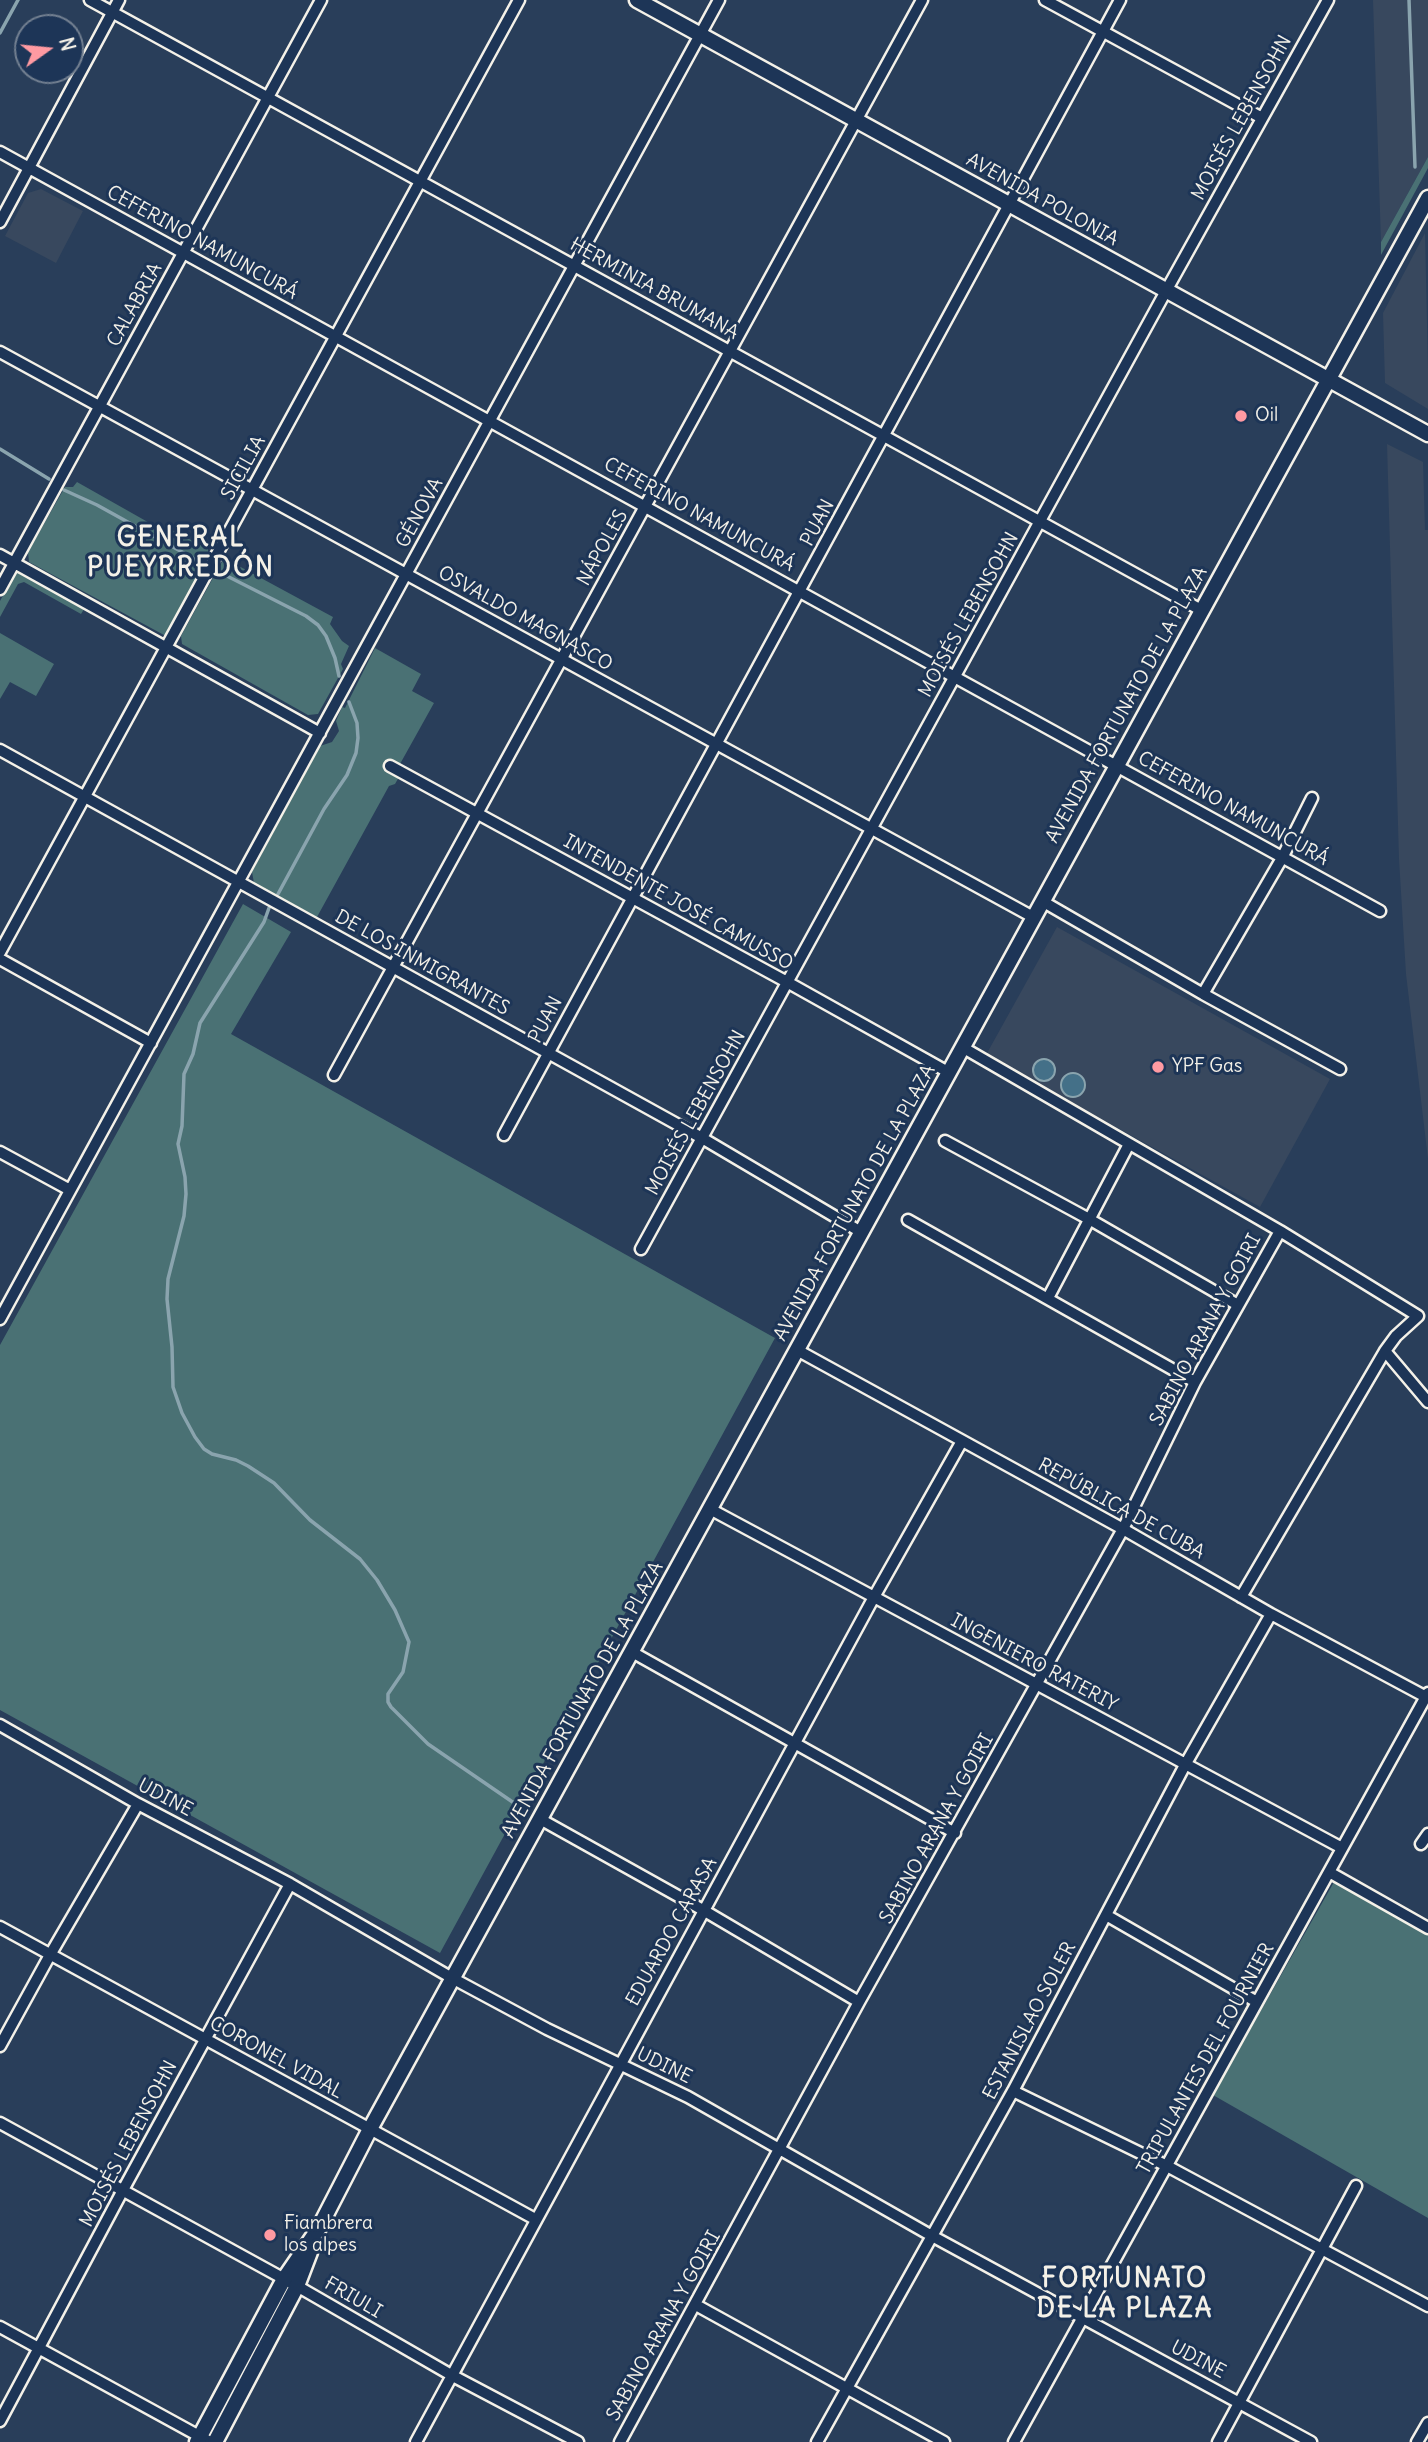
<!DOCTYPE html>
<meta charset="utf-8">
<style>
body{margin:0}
#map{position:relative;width:1428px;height:2442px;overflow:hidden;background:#293e5a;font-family:Delius,sans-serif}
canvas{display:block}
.north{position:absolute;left:14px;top:14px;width:70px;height:70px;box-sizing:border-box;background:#1d3557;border:2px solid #738091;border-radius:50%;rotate:75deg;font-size:19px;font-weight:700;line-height:28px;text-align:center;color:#f4f1e8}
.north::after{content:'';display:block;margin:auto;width:24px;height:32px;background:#ff9aa2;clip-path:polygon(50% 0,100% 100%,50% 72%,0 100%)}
</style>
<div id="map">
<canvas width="1428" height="2442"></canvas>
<div class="north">N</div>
</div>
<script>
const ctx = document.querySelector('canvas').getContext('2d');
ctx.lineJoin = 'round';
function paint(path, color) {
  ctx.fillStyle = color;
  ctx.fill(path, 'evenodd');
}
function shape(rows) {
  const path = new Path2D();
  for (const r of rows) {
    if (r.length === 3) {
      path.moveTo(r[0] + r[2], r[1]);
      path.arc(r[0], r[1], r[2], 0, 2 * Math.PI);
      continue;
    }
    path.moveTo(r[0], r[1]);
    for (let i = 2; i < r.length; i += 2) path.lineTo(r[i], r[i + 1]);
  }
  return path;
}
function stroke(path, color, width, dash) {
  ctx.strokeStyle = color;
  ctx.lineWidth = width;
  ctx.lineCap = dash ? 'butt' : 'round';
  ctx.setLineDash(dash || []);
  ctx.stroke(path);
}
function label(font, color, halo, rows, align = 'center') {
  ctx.font = font + ' Delius,sans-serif';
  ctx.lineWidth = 6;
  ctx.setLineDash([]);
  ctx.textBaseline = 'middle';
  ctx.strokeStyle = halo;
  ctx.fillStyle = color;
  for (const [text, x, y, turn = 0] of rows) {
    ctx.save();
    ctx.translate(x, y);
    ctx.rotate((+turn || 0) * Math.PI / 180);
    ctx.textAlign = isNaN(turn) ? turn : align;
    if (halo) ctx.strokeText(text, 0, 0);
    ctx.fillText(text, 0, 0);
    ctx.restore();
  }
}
paint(shape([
 [1373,0,1428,0,1428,157,1381,242],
 [41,189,83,211,56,263,5,236,28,193],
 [1425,233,1428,368,1428,409,1385,383,1383,313],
 [1387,444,1423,462,1425,530,1428,530,1428,1159,1406,974,1399,859],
 [1057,927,1330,1079,1260,1207,986,1055]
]), '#38485e');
paint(shape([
 [1428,157,1428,168,1381,255,1381,242],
 [77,482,169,534,172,530,208,549,208,555,199,570,202,572,168,635,164,635,29,562,28,552,65,487,73,487],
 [224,558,333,617,330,624,342,641,349,646,341,664,343,669,318,714,308,715,182,644,181,636],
 [19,571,86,606,81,614,24,582,18,584,0,617,0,601,15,573],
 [0,633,54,664,36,696,10,682,0,699],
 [375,648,421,674,412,691,434,703,400,764,388,759,384,768,399,777,395,784,389,786,317,917,254,883,252,872,320,746,332,742,339,731,336,721,342,707,345,708],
 [243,904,291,932,231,1034,775,1338,440,1953,0,1710,0,1345],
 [1334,1882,1428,1934,1428,2218,1213,2095]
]), '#4a7174');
const water = shape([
 [1044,1070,11],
 [1073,1085,12]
]);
paint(water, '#447088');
stroke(water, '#8aa4ae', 2);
stroke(shape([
 [1409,0,1415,167],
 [0,33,18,0],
 [0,449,49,479],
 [64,490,97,505,202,563],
 [219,572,306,616,318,625,326,636,335,658,339,676],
 [278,894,324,809,347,775,356,753,358,738,357,723,349,702],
 [269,908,264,922,200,1023,193,1054,184,1074,182,1126,178,1144,185,1177,186,1194,184,1216,168,1279,167,1299,172,1347,173,1387,182,1413,195,1437,204,1449,212,1454,236,1460,248,1466,274,1483,310,1520,360,1559,377,1580,395,1610,409,1642,403,1672,388,1694,388,1702,391,1707,428,1744,514,1803]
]), '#8aa4ae', 3.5);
const street = shape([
 [90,0,1201,610],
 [1045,0,1262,118],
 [0,152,1380,911],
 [0,222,119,0],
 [0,352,1033,917],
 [0,555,320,733],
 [0,589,321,0],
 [0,750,702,1138,861,1232],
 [390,766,787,982,948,1072],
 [1042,901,1203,994,1340,1069],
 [0,952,519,0],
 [0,959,151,1043],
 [1203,994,1282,858,1312,798],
 [962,1047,1280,1231,1418,1316,1396,1336,1385,1351,1241,1597],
 [334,1075,922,0],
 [504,1135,1120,0],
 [945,1141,1089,1219,1238,1305],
 [0,1152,70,1190],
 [908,1220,1195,1382],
 [641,1249,1166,291,1328,0],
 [1048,1298,1129,1144],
 [0,1319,719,0],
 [797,1350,1123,1529,1271,1614,1428,1698],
 [1385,1351,1428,1402],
 [710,1509,1342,1848],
 [632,1652,955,1833],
 [0,1725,138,1804,290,1884,452,1978,547,2029,688,2097,932,2236,1311,2442],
 [540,1819,703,1910,859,2002],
 [1421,1844,1428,1834],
 [1329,1872,1428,1928],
 [1106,1915,1257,2002],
 [0,1927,535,2219],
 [0,2046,50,1955,138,1804],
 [1013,2091,1167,2166,1428,2306],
 [0,2123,297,2286,453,2376,578,2442],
 [696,2305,944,2442],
 [0,2327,210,2442],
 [0,2421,123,2190,290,1884],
 [416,2442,874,1597,962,1441],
 [620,2442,859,2002,1123,1529,1195,1382,1280,1231],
 [817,2442,1013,2091,1185,1765,1271,1614],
 [1014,2442,1428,1693],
 [1218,2442,1356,2186],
 [1417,2442,1428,2423]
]);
const secondary = shape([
 [637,0,1428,434],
 [197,2442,284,2279,319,2228,370,2129,1428,198],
 [215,2442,297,2286,310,2252]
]);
stroke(street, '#f4f1e8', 15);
stroke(secondary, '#f4f1e8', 19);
stroke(street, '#1d3557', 10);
stroke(secondary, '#1d3557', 14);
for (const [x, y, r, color] of [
 [1241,416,7,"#ff9aa2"],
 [1158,1067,7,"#ff9aa2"],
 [270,2235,7,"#ff9aa2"]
]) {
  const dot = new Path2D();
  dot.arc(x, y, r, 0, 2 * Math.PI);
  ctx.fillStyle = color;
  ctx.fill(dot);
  stroke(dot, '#1d3557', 2.5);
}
label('19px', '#f4f1e8', '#1d3557', [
 ["MOISÉS LEBENSOHN",1242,118,-61],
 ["AVENIDA POLONIA",1042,200,29],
 ["CEFERINO NAMUNCURÁ",202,243,29],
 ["HERMINIA BRUMANA",654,289,29],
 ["CALABRIA",135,305,-61],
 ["SICILIA",244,468,-61],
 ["GÉNOVA",420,513,-61],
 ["CEFERINO NAMUNCURÁ",699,515,29],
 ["PUAN",818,523,-62],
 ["NÁPOLES",603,548,-61],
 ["MOISÉS LEBENSOHN",969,615,-61],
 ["OSVALDO MAGNASCO",525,619,29],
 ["AVENIDA FORTUNATO DE LA PLAZA",1127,705,-61],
 ["CEFERINO NAMUNCURÁ",1233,809,29],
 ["INTENDENTE JOSÉ CAMUSSO",678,903,29],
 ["DE LOS INMIGRANTES",422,963,29],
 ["PUAN",546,1020,-62],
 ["MOISÉS LEBENSOHN",696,1113,-61],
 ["AVENIDA FORTUNATO DE LA PLAZA",855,1203,-61],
 ["SABINO ARANA Y GOIRI",1206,1330,-62],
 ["REPÚBLICA DE CUBA",1121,1509,29],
 ["INGENIERO RATERIY",1034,1663,28],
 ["AVENIDA FORTUNATO DE LA PLAZA",583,1700,-61],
 ["UDINE",165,1798,28],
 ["SABINO ARANA Y GOIRI",937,1829,-61],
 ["EDUARDO CARASA",672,1932,-61],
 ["ESTANISLAO SOLER",1030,2021,-62],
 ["CORONEL VIDAL",276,2058,29],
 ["TRIPULANTES DEL FOURNIER",1206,2059,-61],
 ["UDINE",664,2066,26],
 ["MOISÉS LEBENSOHN",129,2144,-62],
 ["FRIULI",353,2298,30],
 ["SABINO ARANA Y GOIRI",664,2326,-61],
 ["UDINE",1198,2360,28]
]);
label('19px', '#f4f1e8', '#1d3557', [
 ["Oil",1255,416],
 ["YPF Gas",1172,1067],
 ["Fiambrera",284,2224],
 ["los alpes",284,2246]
], 'left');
ctx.letterSpacing = '2px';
label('bold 26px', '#f4f1e8', '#1d3557', [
 ["GENERAL",181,539],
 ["PUEYRREDÓN",181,569],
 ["FORTUNATO",1125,2280],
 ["DE LA PLAZA",1125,2310]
]);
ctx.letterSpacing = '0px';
</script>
